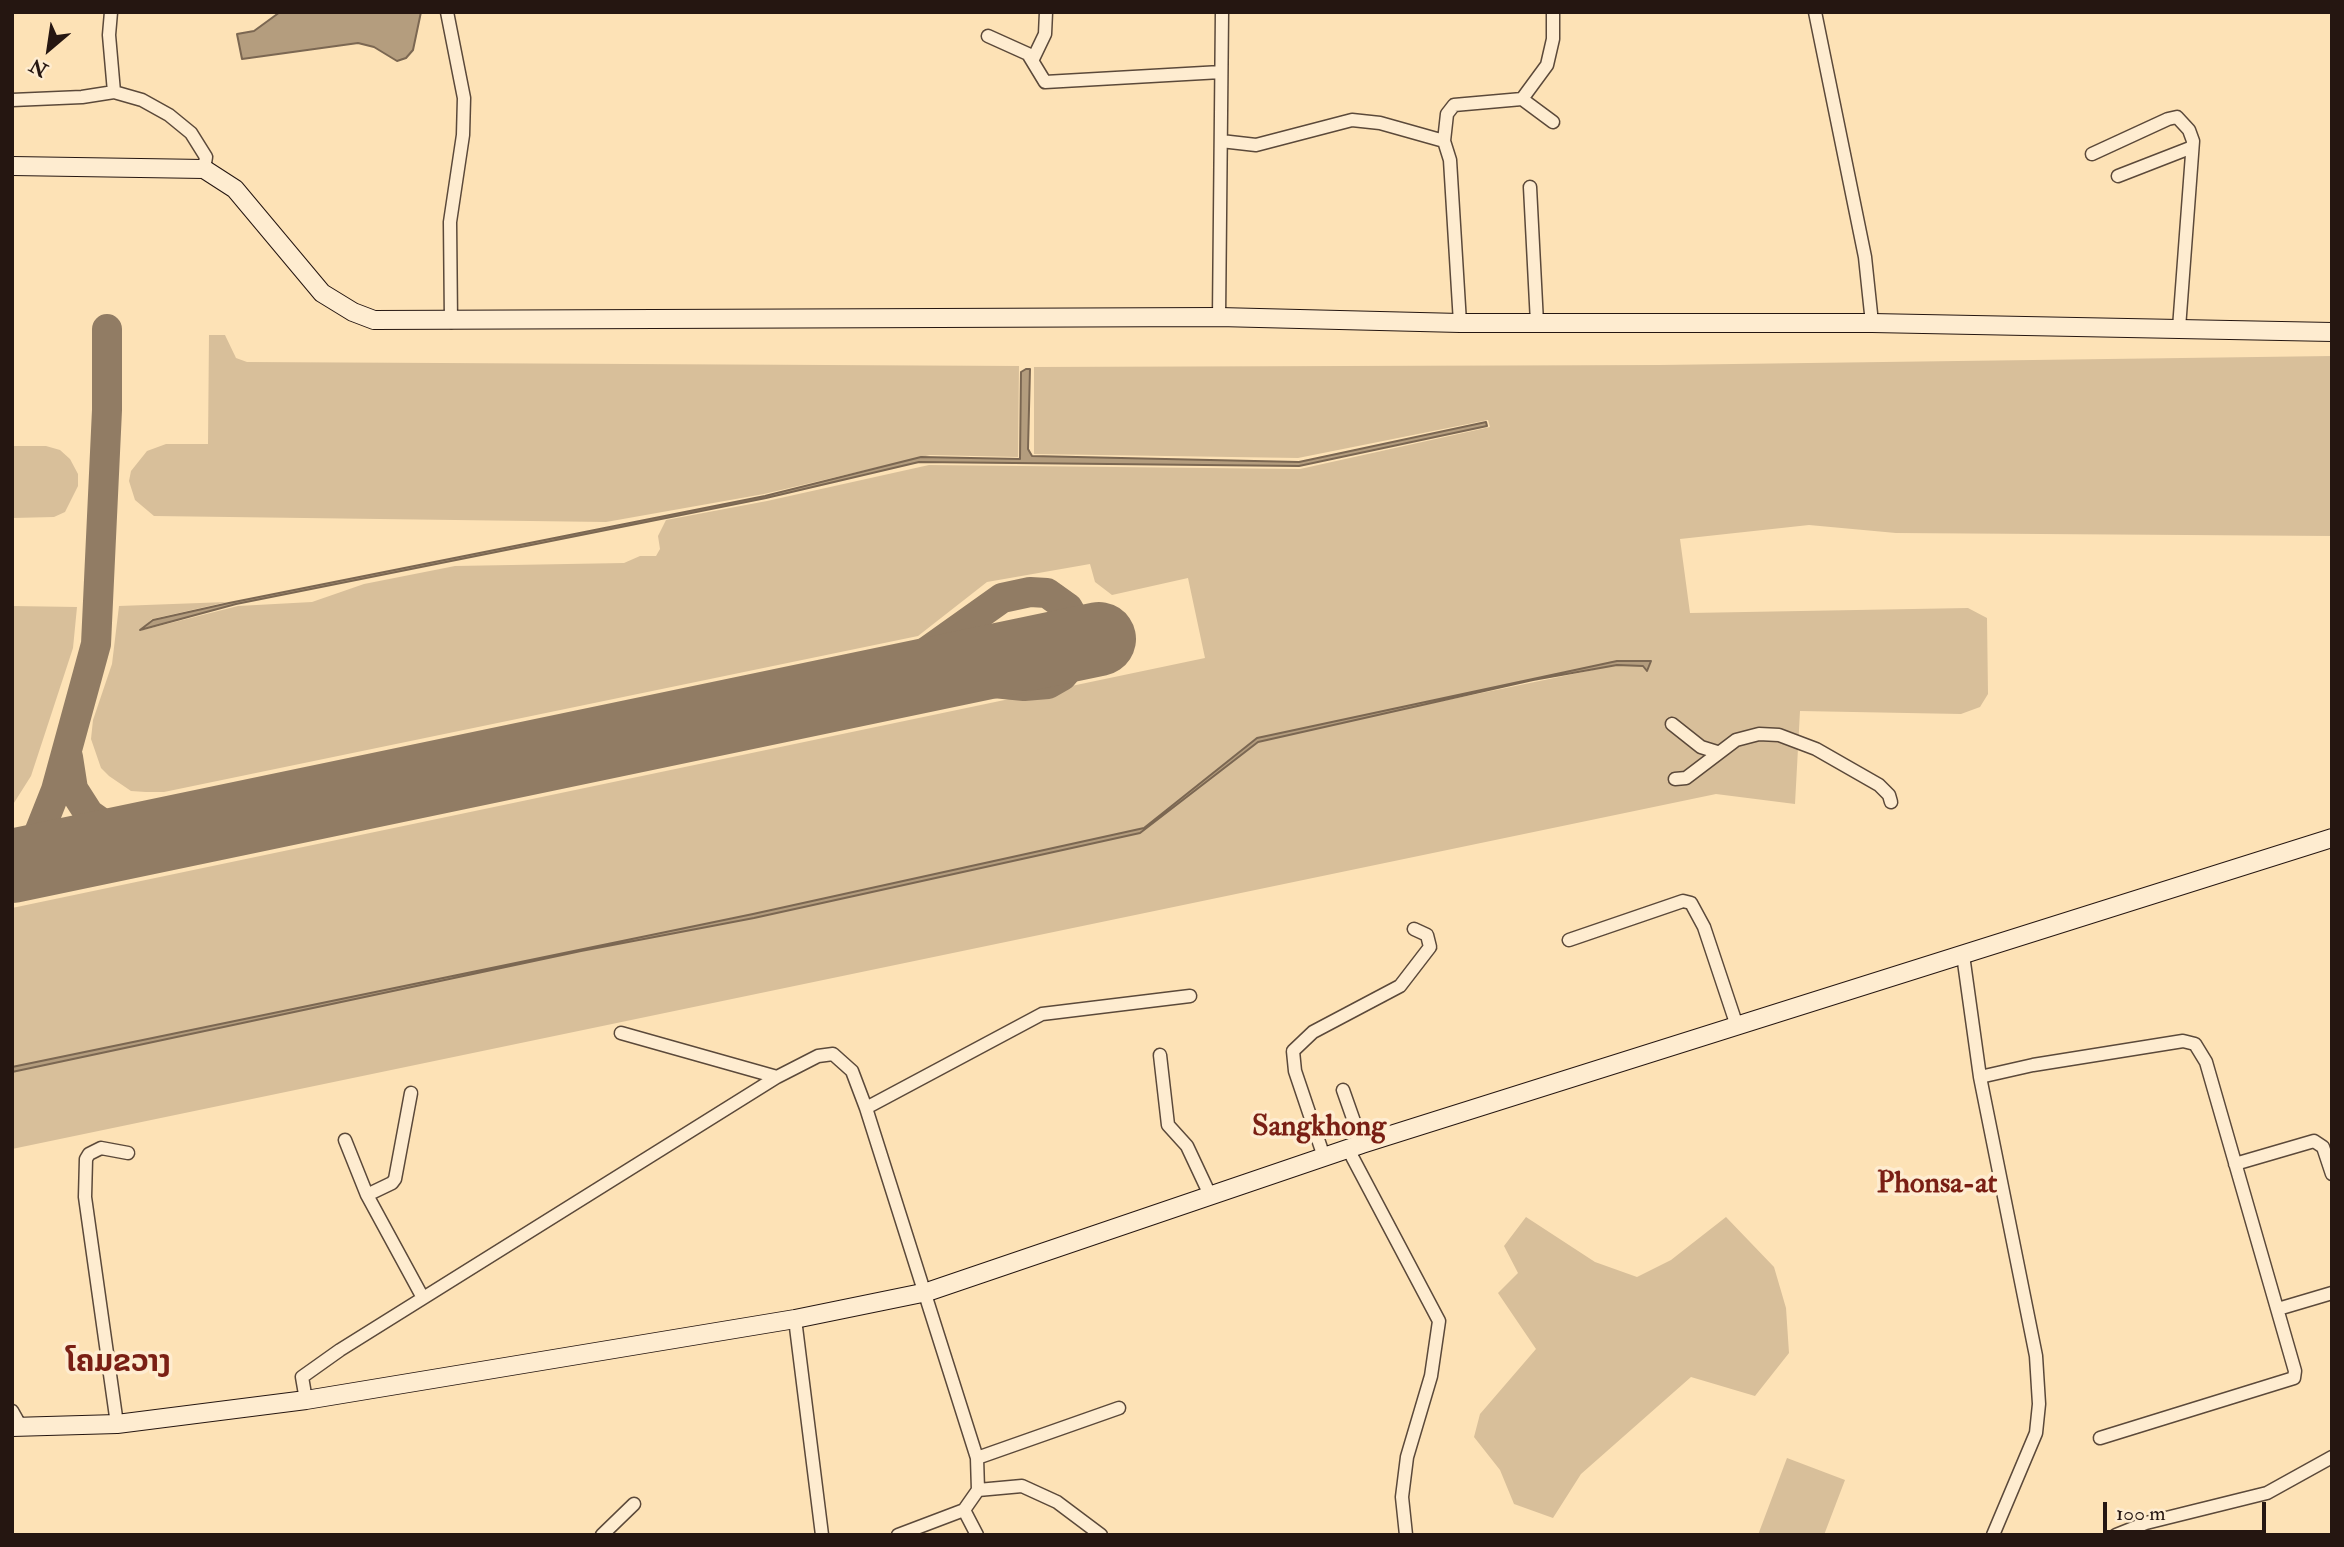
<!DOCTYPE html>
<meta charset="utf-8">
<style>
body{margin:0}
#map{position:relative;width:2344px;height:1547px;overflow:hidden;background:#fde2b6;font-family:"IM FELL Double Pica",serif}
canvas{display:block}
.frame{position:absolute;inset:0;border:14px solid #251611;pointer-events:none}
.north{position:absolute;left:14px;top:14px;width:70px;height:70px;-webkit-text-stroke:5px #feecd0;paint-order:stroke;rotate:209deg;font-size:19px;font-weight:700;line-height:28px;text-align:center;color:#251611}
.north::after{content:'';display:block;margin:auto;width:24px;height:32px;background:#251611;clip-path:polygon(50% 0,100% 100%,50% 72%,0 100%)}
.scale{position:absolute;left:2103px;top:1502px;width:163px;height:32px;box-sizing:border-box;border:4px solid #251611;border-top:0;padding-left:9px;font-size:21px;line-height:24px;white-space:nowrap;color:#251611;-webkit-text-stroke:5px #feecd0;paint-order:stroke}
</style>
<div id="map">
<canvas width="2344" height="1547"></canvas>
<div class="frame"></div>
<div class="north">N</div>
<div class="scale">100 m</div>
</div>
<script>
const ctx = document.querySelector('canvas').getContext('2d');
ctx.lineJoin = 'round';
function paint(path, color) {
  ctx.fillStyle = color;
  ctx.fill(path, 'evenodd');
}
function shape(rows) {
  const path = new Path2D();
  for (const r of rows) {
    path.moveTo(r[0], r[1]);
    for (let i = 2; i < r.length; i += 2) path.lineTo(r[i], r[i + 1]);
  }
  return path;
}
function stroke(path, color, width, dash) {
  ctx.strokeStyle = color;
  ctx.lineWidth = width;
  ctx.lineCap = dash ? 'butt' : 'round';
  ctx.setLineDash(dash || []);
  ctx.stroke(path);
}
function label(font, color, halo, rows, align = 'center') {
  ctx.font = font + ' "IM FELL Double Pica","Noto Sans Lao",serif';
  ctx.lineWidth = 7;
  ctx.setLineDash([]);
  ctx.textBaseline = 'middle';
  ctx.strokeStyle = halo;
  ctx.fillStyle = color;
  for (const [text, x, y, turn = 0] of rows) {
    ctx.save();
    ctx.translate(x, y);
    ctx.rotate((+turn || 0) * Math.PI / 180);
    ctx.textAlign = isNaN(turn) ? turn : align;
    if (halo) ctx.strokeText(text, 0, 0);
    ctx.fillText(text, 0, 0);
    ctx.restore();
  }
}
paint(shape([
 [209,335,225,335,236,358,247,362,1019,366,1018,457,930,455,764,494,606,522,154,516,135,500,129,481,131,471,147,451,166,444,208,444],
 [2332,356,2332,536,1896,533,1809,525,1680,539,1690,613,1968,608,1987,618,1988,694,1980,707,1961,714,1800,711,1795,804,1716,794,12,1149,12,1072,581,951,754,918,1140,833,1257,742,1273,736,1617,665,1643,666,1647,671,1651,661,1617,661,1257,738,1144,828,1137,830,753,914,12,1067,12,908,1205,658,1188,578,1112,595,1095,582,1090,564,987,582,918,636,164,792,146,792,131,791,109,776,101,768,91,739,93,720,112,664,119,606,227,602,152,619,139,631,238,606,312,602,364,584,455,566,624,563,640,556,656,556,660,549,658,536,666,520,767,501,929,465,1300,469,1490,427,1488,420,1298,458,1034,454,1034,367,1659,365],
 [12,446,46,446,60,450,70,459,78,474,78,486,65,512,54,517,12,518],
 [12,606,77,607,73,648,31,776,12,806],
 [1526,1217,1595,1262,1637,1277,1671,1260,1726,1217,1774,1267,1786,1308,1789,1353,1755,1396,1691,1377,1581,1474,1553,1518,1514,1504,1500,1470,1474,1437,1480,1414,1536,1349,1498,1293,1518,1273,1504,1246],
 [1787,1458,1845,1480,1824,1535,1758,1535]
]), '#d8bf9a');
const water = shape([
 [280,12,421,12,413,50,406,58,397,61,374,47,358,43,242,59,237,34,254,31,280,12],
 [1026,369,1030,369,1028,449,1032,456,1299,462,1486,422,1487,426,1299,466,919,462,766,498,236,604,140,630,153,620,229,603,765,496,921,457,1020,459,1021,372,1026,369],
 [1617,661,1651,661,1647,671,1643,666,1617,665,1533,680,1258,742,1140,833,754,918,581,951,12,1072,12,1067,753,914,1144,828,1257,738,1617,661]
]);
paint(water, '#b49d7e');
stroke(water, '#7b6752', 2);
stroke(shape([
 [855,690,873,688,891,677,1002,598,1030,592,1047,593,1068,608,1077,624,1079,643,1073,663,1062,676,1048,684,1024,686,923,676],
 [68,757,73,789,89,814,116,833,138,840],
 [27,863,56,790,96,644,107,410,107,329]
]), '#917c64', 30);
stroke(shape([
 [12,866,1099,639]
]), '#917c64', 74);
const street = shape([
 [111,12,109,35,114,92],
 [447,12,464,98,463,135,450,222,451,322],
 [1815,12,1865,257,1872,323],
 [988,36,1028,54,1045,82,1221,72],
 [1033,59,1045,34,1046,12],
 [1522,99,1553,122],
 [12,100,82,97,114,92,142,100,169,115,191,133,206,157,204,169],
 [1221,141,1256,145,1352,120,1380,123,1444,141],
 [2092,154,2168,119,2177,117,2189,130,2193,141,2179,328],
 [2118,176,2190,148],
 [1530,187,1537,323],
 [1219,317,1222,12],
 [1460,323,1450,160,1444,141,1447,114,1454,105,1522,99,1547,65,1553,39,1553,12],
 [1672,724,1701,747,1717,752],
 [1675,779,1686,778,1736,740,1759,734,1779,735,1816,749,1879,785,1889,795,1891,802],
 [1569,940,1683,901,1691,903,1704,927,1737,1026],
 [1963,955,1980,1077,2036,1356,2039,1404,2036,1433,1993,1535],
 [621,1033,777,1077],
 [1160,1055,1168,1125,1187,1146,1210,1195],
 [1980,1077,2033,1065,2183,1041,2195,1044,2206,1062,2295,1371,2294,1378,2100,1438],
 [1343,1090,1362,1144],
 [866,1108,1042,1014,1190,996],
 [345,1140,367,1195,423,1298],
 [1348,1149,1439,1321,1431,1376,1407,1457,1402,1497,1406,1535],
 [1324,1157,1295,1071,1293,1051,1313,1032,1400,986,1430,947,1427,935,1414,929],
 [2235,1164,2314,1141,2323,1147,2332,1174],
 [367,1195,392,1183,395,1179,411,1093],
 [2278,1309,2332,1293],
 [795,1319,822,1535],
 [306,1400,302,1377,340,1350,777,1077,818,1056,833,1054,852,1071,866,1108,977,1458,978,1490,964,1510,898,1535],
 [12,1411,21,1427],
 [117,1424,85,1197,86,1159,89,1154,101,1148,128,1153],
 [977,1458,1119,1408],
 [978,1490,1022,1486,1057,1502,1101,1535],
 [964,1510,977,1535],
 [602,1535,634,1504],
 [2116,1535,2146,1523,2267,1493,2332,1457]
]);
const secondary = shape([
 [12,166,204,169,235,189,322,293,353,312,374,320,1219,317,1460,323,1872,323,2332,332],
 [12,1427,117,1424,306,1400,795,1319,927,1292,1362,1144,2332,838]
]);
stroke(street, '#5b493a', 15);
stroke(secondary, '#251611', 20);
stroke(street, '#feecd0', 12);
stroke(secondary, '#feecd0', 18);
label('bold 30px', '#7a1f14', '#feecd0', [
 ["Sangkhong",1319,1129],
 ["Phonsa-at",1937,1186],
 ["ໂຄມຂວາງ",118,1365]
]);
</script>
